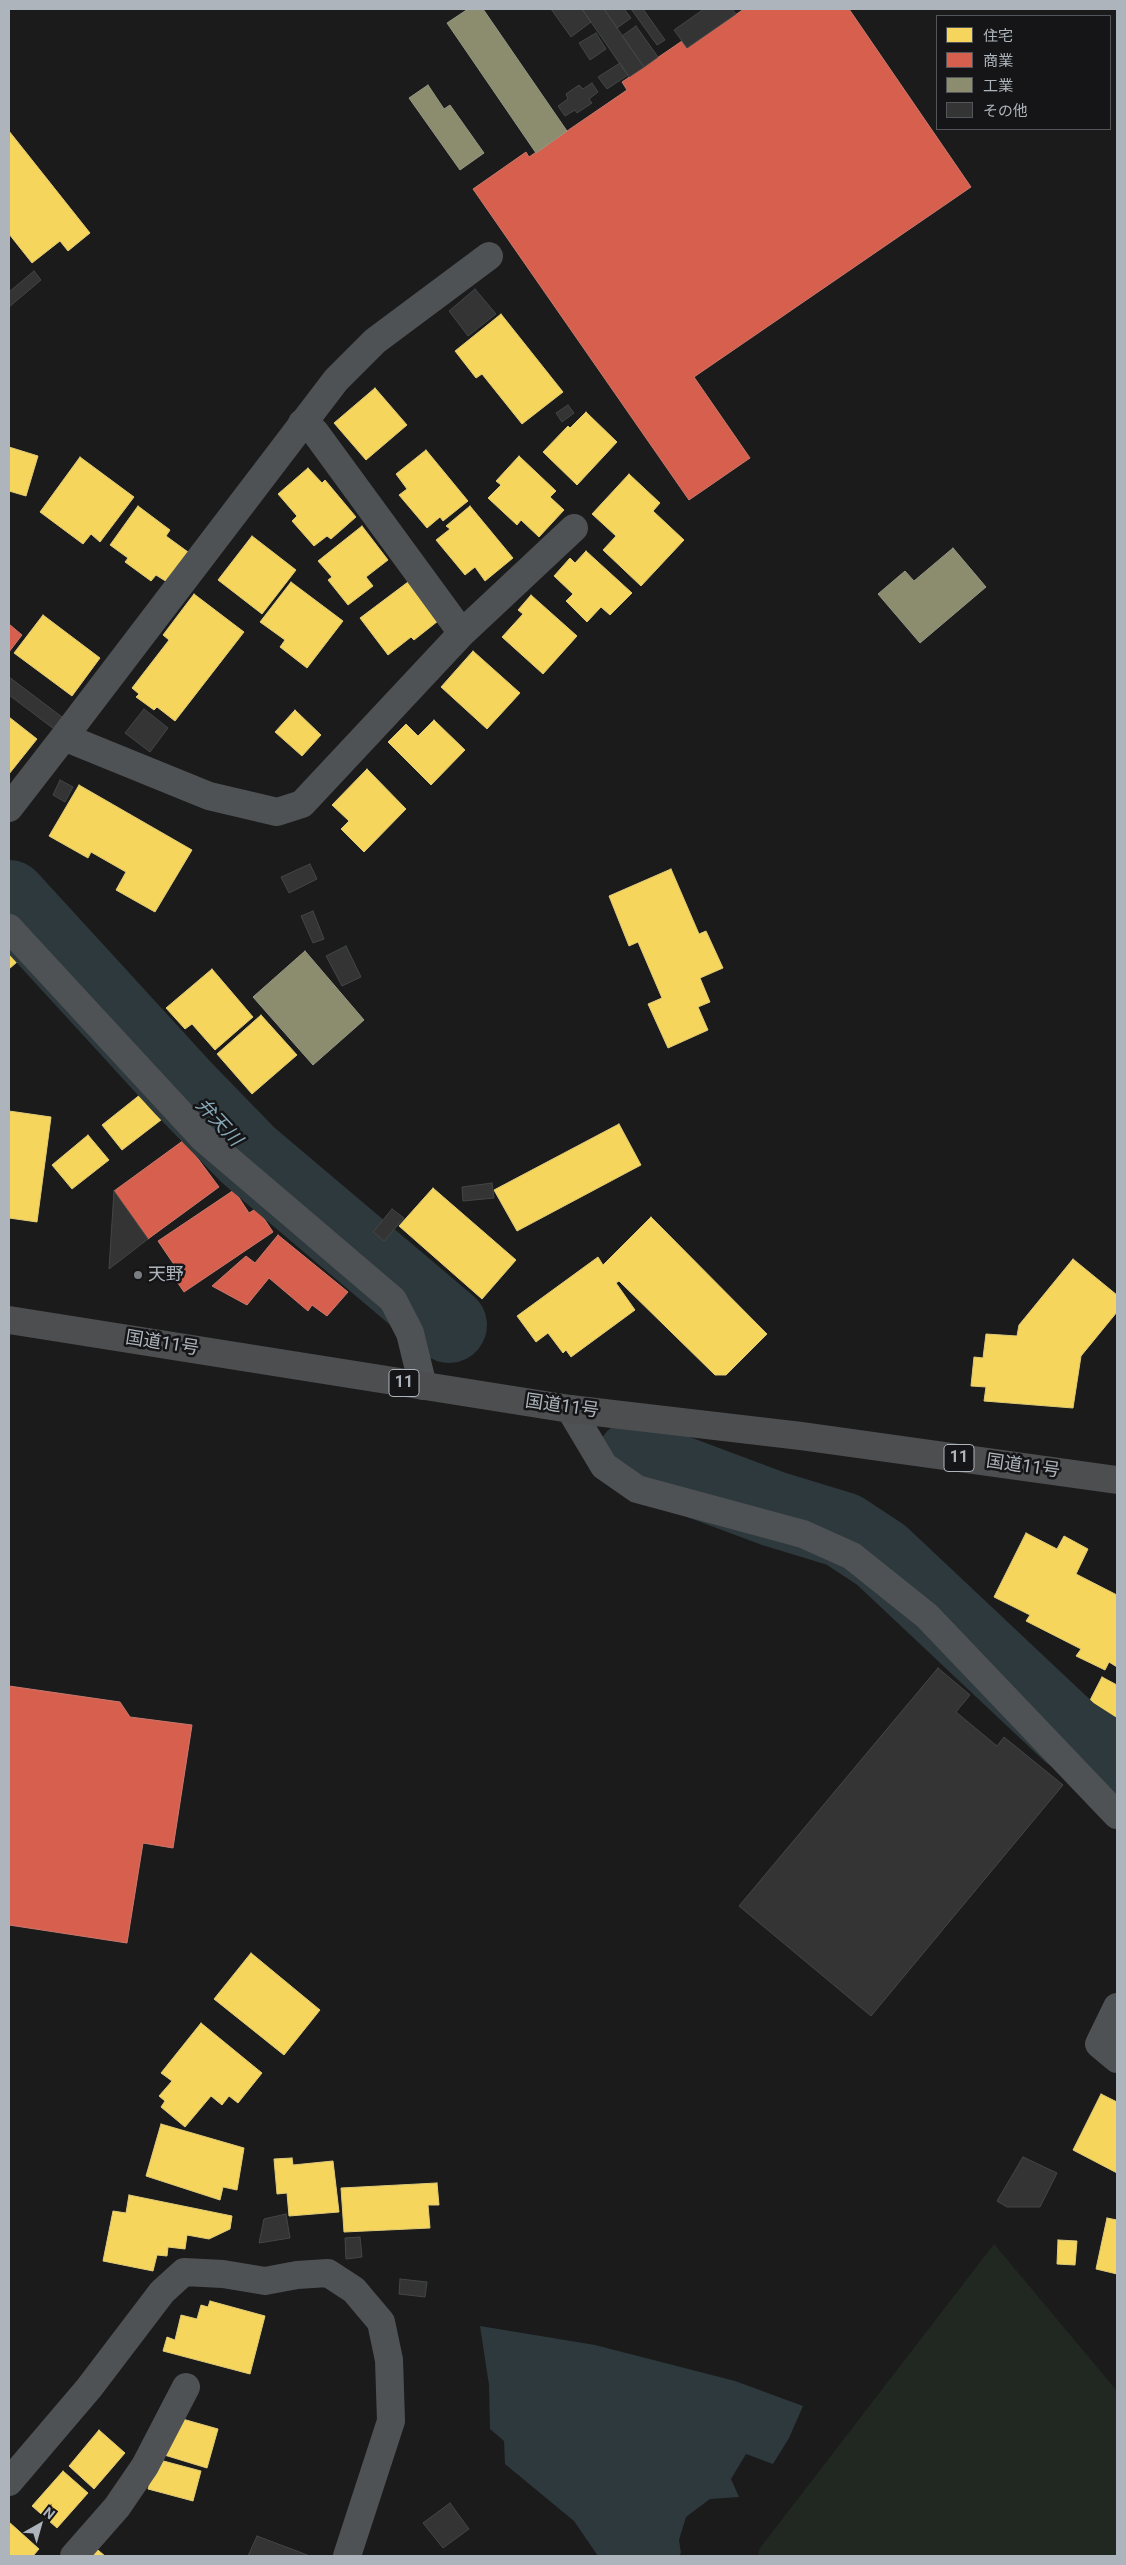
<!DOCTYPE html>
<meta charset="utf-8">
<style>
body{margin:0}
#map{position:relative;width:1126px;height:2565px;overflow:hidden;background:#1b1b1b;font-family:Roboto,"Noto Sans JP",sans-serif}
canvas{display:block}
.frame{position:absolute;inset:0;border:10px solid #adb4bb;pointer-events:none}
.legend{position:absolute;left:936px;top:15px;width:175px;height:115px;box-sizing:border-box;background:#151517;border:1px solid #525559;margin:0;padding:6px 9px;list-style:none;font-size:15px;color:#adb4bb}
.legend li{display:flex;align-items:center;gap:10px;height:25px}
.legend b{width:25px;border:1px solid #525559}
.north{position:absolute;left:15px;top:2500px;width:50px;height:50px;-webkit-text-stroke:4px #151517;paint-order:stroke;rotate:38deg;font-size:14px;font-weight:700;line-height:20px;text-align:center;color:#adb4bb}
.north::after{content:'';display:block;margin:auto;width:18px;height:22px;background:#adb4bb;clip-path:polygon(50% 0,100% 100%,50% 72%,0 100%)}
</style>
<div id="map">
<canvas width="1126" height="2565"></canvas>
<div class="frame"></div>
<ul class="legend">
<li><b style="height:14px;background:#f6d55c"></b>住宅</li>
<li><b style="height:14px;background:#d6604d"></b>商業</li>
<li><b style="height:14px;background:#8c8c6e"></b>工業</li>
<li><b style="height:14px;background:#343435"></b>その他</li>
</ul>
<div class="north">N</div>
</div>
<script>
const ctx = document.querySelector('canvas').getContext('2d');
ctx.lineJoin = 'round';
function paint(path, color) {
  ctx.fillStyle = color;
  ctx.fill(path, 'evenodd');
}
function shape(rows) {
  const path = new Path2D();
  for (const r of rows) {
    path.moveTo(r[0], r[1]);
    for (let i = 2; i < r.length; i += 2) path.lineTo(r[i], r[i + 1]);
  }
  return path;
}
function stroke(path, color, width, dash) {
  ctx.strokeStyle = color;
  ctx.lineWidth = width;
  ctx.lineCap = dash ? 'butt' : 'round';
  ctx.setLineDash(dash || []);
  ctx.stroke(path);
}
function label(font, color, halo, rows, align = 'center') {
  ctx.font = font + ' Roboto,"Noto Sans JP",sans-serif';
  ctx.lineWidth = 5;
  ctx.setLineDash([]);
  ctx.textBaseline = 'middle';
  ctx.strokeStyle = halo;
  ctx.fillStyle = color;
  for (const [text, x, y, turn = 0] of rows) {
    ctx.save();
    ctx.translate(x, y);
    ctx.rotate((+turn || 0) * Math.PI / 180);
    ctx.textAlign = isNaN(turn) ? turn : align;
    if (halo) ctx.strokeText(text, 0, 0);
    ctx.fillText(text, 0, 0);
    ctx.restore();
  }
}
paint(shape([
 [994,2244,1117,2391,1117,2556,758,2556,760,2548]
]), '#212821');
paint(shape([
 [480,2326,595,2345,735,2381,803,2406,789,2438,773,2464,746,2454,731,2479,739,2497,710,2499,686,2517,679,2540,681,2553,679,2556,598,2556,574,2521,505,2464,504,2441,490,2429,489,2385]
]), '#2e393d');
const homes = shape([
 [9,131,90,233,68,251,60,241,32,263,9,234,9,131],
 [501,314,563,392,522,424,482,374,476,378,455,351,501,314],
 [375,388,407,425,366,460,334,423,375,388],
 [586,412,617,442,577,485,543,452,568,426,570,428,586,412],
 [9,447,38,456,26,496,9,491,9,447],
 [426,450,468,501,443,521,440,517,427,528,399,495,407,489,396,474,426,450],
 [519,456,556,491,550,497,564,510,539,537,521,520,517,525,488,498,501,485,496,481,519,456],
 [80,457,134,497,100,542,91,534,83,544,40,512,80,457],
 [308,468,322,483,325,480,356,517,331,539,327,536,314,546,292,521,297,516,278,494,308,468],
 [629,474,660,503,653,511,684,540,641,586,603,550,616,536,592,514,629,474],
 [138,506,170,530,166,536,188,552,167,582,156,575,151,581,125,562,128,558,110,545,138,506],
 [470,506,513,558,485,581,475,567,465,575,436,540,450,529,446,526,470,506],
 [362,526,388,560,366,577,373,586,348,605,328,580,332,577,318,561,362,526],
 [252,536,296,570,262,614,218,580,252,536],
 [586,551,632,593,610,615,601,607,587,622,566,601,573,594,554,576,570,558,575,563,586,551],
 [291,582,343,621,307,668,280,647,285,640,260,622,291,582],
 [408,582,438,621,414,640,411,637,388,655,360,618,408,582],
 [194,594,244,632,175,721,157,707,154,710,136,697,139,694,132,688,169,640,163,635,194,594],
 [531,595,577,636,543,674,502,637,523,614,518,610,531,595],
 [43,615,100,658,72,696,14,653,43,615],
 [473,651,520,693,487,729,441,687,473,651],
 [295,710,321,735,302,756,275,732,295,710],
 [9,717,37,739,9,774,9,717],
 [434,720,465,750,431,785,388,742,406,724,418,736,434,720],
 [367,769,406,809,364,852,341,829,349,821,332,805,367,769],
 [79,785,192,850,155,912,116,890,126,872,91,852,88,858,49,836,79,785],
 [671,869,699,934,706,931,723,968,700,978,710,1002,698,1007,708,1030,668,1048,648,1004,662,998,638,942,629,946,609,896,671,869],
 [9,952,17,962,9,969,9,952],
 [212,969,253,1017,215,1050,192,1024,185,1029,166,1008,212,969],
 [261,1015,297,1055,252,1094,217,1054,261,1015],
 [141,1094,161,1120,122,1150,102,1125,141,1094],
 [9,1111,51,1117,37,1222,9,1218,9,1111],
 [619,1124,641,1165,517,1231,494,1190,619,1124],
 [88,1135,109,1160,72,1189,52,1165,88,1135],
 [433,1188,516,1260,482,1299,399,1226,433,1188],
 [651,1217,767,1334,726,1375,715,1375,619,1281,616,1283,635,1310,571,1357,566,1350,563,1353,548,1333,536,1342,517,1316,598,1257,603,1265,651,1217],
 [1073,1259,1117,1295,1117,1312,1081,1356,1073,1408,984,1401,986,1387,971,1386,974,1357,983,1358,986,1334,1017,1336,1019,1325,1073,1259],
 [1026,1533,1057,1549,1064,1536,1088,1549,1076,1574,1117,1595,1117,1667,1109,1662,1105,1670,1076,1656,1081,1649,1026,1621,1030,1615,994,1597,1026,1533],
 [1102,1677,1117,1685,1117,1724,1086,1708,1102,1677],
 [251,1953,320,2010,284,2055,214,1999,251,1953],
 [201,2023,262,2073,238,2103,229,2096,222,2105,211,2096,185,2127,161,2107,165,2101,159,2096,172,2081,161,2073,201,2023],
 [1101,2094,1117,2102,1117,2173,1073,2150,1101,2094],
 [161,2124,244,2148,237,2190,223,2187,220,2200,146,2176,161,2124],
 [292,2158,293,2165,333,2161,339,2212,289,2216,287,2193,277,2194,274,2159,292,2158],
 [437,2183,439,2205,428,2205,430,2228,344,2232,341,2188,437,2183],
 [129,2195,232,2216,230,2229,209,2239,187,2235,185,2249,168,2247,167,2256,157,2255,153,2271,103,2261,113,2211,126,2213,129,2195],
 [1107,2218,1117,2220,1117,2274,1096,2269,1107,2218],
 [1058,2240,1077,2241,1075,2265,1057,2264,1058,2240],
 [210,2301,265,2316,250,2374,163,2351,167,2337,175,2340,181,2315,197,2319,201,2305,208,2307,210,2301],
 [172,2416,218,2429,207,2468,161,2454,172,2416],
 [99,2430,125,2453,94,2489,69,2466,99,2430],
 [156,2459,201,2471,193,2501,148,2489,156,2459],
 [63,2471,88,2493,57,2528,32,2506,63,2471],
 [9,2522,39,2549,33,2556,9,2556,9,2522],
 [92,2545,105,2556,83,2556,92,2545]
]);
paint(homes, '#f6d55c');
stroke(homes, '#e0cb78', 1);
const shops = shape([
 [744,9,849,9,971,187,694,377,750,458,689,500,473,189,526,152,529,157,627,90,622,82,682,41,687,48,744,9],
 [9,624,22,635,9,652,9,624],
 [184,1140,219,1187,148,1239,114,1191,184,1140],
 [234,1190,249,1213,257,1208,273,1232,184,1292,169,1270,175,1266,158,1241,234,1190],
 [278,1235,348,1292,327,1316,312,1305,308,1311,269,1278,247,1305,212,1286,246,1256,255,1263,278,1235],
 [9,1686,120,1702,130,1717,192,1725,173,1848,143,1843,127,1943,9,1925,9,1686]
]);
paint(shops, '#d6604d');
stroke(shops, '#ca796e', 1);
const industry = shape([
 [468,9,483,9,567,131,536,153,447,23,468,9],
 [428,85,444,109,450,105,484,153,460,170,409,98,428,85],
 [953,548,986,587,920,643,878,594,905,571,914,581,953,548],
 [305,951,364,1020,313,1065,253,997,305,951]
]);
paint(industry, '#8c8c6e');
stroke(industry, '#969885', 1);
stroke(shape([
 [9,898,183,1088,248,1155,449,1325],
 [635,1457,774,1509,843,1530,881,1555,1070,1733,1117,1763]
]), '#2e393d', 76);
const building = shape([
 [551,9,582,9,591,22,571,37,551,9],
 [582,9,604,9,644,67,629,77,582,9],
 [604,9,624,9,631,18,617,28,604,9],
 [631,9,643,9,665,40,657,45,631,9],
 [704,9,732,9,736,14,687,48,674,30,704,9],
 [636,26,658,57,644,67,622,36,636,26],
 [596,33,606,49,590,60,579,43,596,33],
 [620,63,628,75,607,89,598,77,620,63],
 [592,83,598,92,589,99,592,103,577,113,575,110,565,116,558,106,568,99,566,94,579,85,583,89,592,83],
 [34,271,41,280,9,307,9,292,34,271],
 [475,289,496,314,468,336,449,311,475,289],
 [568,405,574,413,562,422,556,413,568,405],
 [9,677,62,717,54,729,9,695,9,677],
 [144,709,168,728,150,752,125,733,144,709],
 [60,780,73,787,65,802,53,795,60,780],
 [310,864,317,879,289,893,281,877,310,864],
 [313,911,324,939,313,943,301,916,313,911],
 [346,946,361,977,342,986,326,956,346,946],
 [492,1183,494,1198,463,1201,462,1187,492,1183],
 [114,1191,148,1239,109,1269,114,1191],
 [392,1209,404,1218,384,1241,373,1232,392,1209],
 [938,1668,970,1695,956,1712,997,1746,1004,1737,1063,1785,871,2016,739,1906,938,1668],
 [1023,2157,1057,2173,1040,2207,1007,2207,997,2201,1023,2157],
 [286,2214,290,2238,259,2243,264,2219,286,2214],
 [360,2237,362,2257,346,2259,345,2238,360,2237],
 [400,2279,427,2282,425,2297,399,2294,400,2279],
 [450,2503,469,2529,443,2548,423,2523,450,2503],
 [257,2536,310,2556,248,2556,257,2536]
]);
paint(building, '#343435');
stroke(building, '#434647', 1);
stroke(shape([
 [302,423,315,432,462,633,574,528],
 [64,737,336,380,375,341,489,256],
 [9,808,64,737,209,796,277,812,302,804,462,633],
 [9,928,203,1138,393,1300,410,1333,423,1386],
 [570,1409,604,1466,637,1489,803,1534,852,1556,927,1616,1117,1815],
 [1117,2007,1099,2044,1117,2059],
 [9,2482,89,2388,162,2292,184,2272,223,2274,265,2281,297,2275,328,2273,354,2290,381,2322,389,2360,391,2421,347,2556],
 [74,2556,117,2507,145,2466,186,2387]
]), '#4f5254', 28);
stroke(shape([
 [9,1320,570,1409,801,1436,1117,1480]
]), '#4d4e50', 28);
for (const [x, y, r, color] of [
 [138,1275,5,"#7a7e83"]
]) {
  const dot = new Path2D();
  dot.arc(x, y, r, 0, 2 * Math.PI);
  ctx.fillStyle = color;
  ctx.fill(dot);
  stroke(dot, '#151517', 2);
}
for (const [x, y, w] of [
 [404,1383,30],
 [959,1458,30]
]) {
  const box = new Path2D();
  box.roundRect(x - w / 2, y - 13.5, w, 27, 4);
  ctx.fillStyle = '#151517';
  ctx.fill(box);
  stroke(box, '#adb4bb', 1);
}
label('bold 16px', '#adb4bb', null, [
 ["11",404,1383],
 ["11",959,1458]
]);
label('18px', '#adb4bb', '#151517', [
 ["天野",148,1275]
], 'left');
label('18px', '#adb4bb', '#151517', [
 ["国道11号",162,1344,9],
 ["国道11号",562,1407,8],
 ["国道11号",1023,1467,8]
]);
label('italic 19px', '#86a7b5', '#151517', [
 ["弁天川",218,1123,47]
]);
</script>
